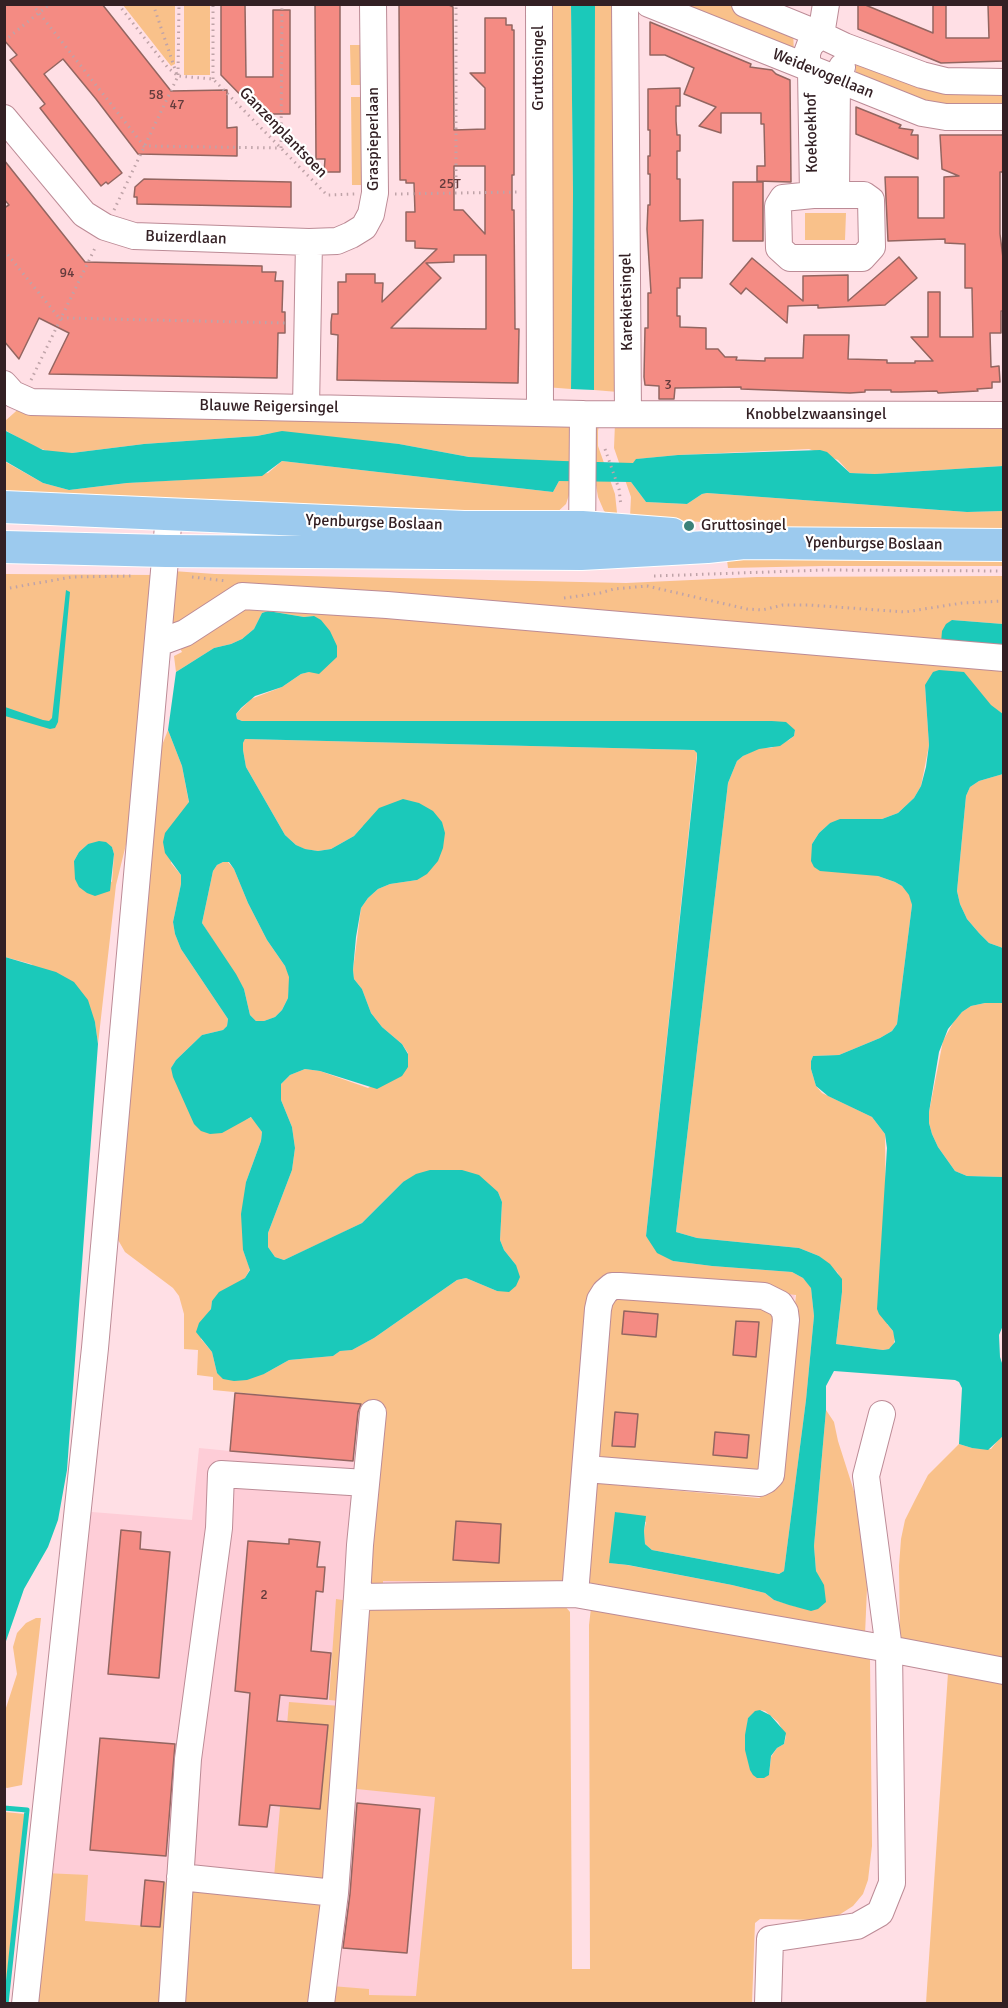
<!DOCTYPE html>
<style>
body{margin:0}
#map{position:relative;width:1008px;height:2008px;overflow:hidden;background:#ffdfe5;font-family:Signika,sans-serif}
canvas{display:block}
.frame{position:absolute;inset:0;border:6px solid #332024;pointer-events:none}
</style>
<div id="map">
<canvas width="1008" height="2008"></canvas>
<div class="frame"></div>
</div>
<script>
const ctx = document.querySelector('canvas').getContext('2d');
ctx.lineJoin = 'round';
function paint(path, color) {
  ctx.fillStyle = color;
  ctx.fill(path, 'evenodd');
}
function shape(rows) {
  const path = new Path2D();
  for (const r of rows) {
    path.moveTo(r[0], r[1]);
    for (let i = 2; i < r.length; i += 2) path.lineTo(r[i], r[i + 1]);
  }
  return path;
}
function stroke(path, color, width, dash) {
  ctx.strokeStyle = color;
  ctx.lineWidth = width;
  ctx.lineCap = dash ? 'butt' : 'round';
  ctx.setLineDash(dash || []);
  ctx.stroke(path);
}
function label(font, color, halo, rows, align = 'center') {
  ctx.font = font + ' Signika,sans-serif';
  ctx.lineWidth = 4.5;
  ctx.setLineDash([]);
  ctx.textBaseline = 'middle';
  ctx.strokeStyle = halo;
  ctx.fillStyle = color;
  for (const [text, x, y, turn = 0] of rows) {
    ctx.save();
    ctx.translate(x, y);
    ctx.rotate((+turn || 0) * Math.PI / 180);
    ctx.textAlign = isNaN(turn) ? turn : align;
    if (halo) ctx.strokeText(text, 0, 0);
    ctx.fillText(text, 0, 0);
    ctx.restore();
  }
}
paint(shape([
 [592,1272,795,1292,778,1498,601,1482,588,1596,559,1605,566,2003,20,2004,67,1510,192,1520,199,1448,230,1451,236,1383]
]), '#fecdd7');
paint(shape([
 [123,5,175,5,175,64,171,66],
 [184,5,210,5,210,75,184,75],
 [543,5,571,5,573,194,571,389,545,387],
 [595,5,617,5,618,392,594,390],
 [667,5,735,5,793,28,794,56],
 [350,45,360,45,361,85,351,85],
 [856,54,1003,86,1003,112,951,112,856,82],
 [351,97,361,97,362,185,352,185],
 [805,213,846,213,845,240,805,240],
 [23,405,573,423,571,489,566,504,552,517,5,503,4,461,43,483,69,490,127,483,233,477,268,473,282,461,553,492,559,481,563,481,469,457,399,444,272,433,257,436,144,444,72,453,53,453,33,446,5,430,5,421],
 [831,419,994,428,1003,422,1003,466,875,474,850,473,838,460,809,449,678,455,637,459,631,482,646,502,687,504,702,494,707,493,967,512,1003,511,1003,537,729,533,729,524,630,517,631,497,614,448,615,423],
 [600,420,598,431,598,446,615,494,618,522,604,511,598,497,591,456,590,426],
 [757,553,1003,554,1004,566,824,566,728,568,727,560],
 [173,571,215,574,626,583,757,577,1003,576,1003,624,952,620,1003,649,1003,714,991,706,982,695,925,685,929,745,921,786,914,798,898,813,882,819,830,823,819,833,812,844,878,876,895,882,902,886,910,895,912,905,897,1024,892,1031,880,1038,839,1055,813,1056,811,1061,811,1069,816,1086,822,1093,872,1117,885,1134,887,1324,893,1331,895,1338,893,1347,889,1349,883,1350,836,1344,842,1292,838,1273,819,1256,799,1248,697,1238,676,1232,728,783,737,761,743,756,759,748,771,748,789,740,794,736,795,730,772,721,242,721,237,719,236,714,251,699,282,687,301,674,309,672,314,616,304,617,268,611,262,613,254,629,242,639,231,644,214,648,176,672,174,656,182,652,168,626],
 [5,574,156,575,132,820,116,885,98,1044,95,1022,31,964,5,957],
 [88,844,112,847,114,854,112,882,74,861,79,852],
 [168,730,182,766,189,803,184,810,171,863,181,875,181,884,173,922,175,934,181,949,228,1019,227,1026,223,1030,202,1035,176,1060,171,1068,245,1120,252,1117,262,1132,261,1141,246,1182,243,1250,250,1269,245,1278,212,1301,211,1309,205,1317,201,1339,212,1352,217,1373,264,1374,289,1360,333,1356,340,1351,352,1350,374,1338,457,1280,466,1278,497,1291,516,1265,504,1250,500,1240,502,1202,498,1192,403,1182,362,1223,329,1239,284,1260,275,1257,268,1247,268,1233,292,1170,295,1148,292,1127,281,1100,281,1084,290,1075,305,1069,320,1071,368,1088,408,1067,408,1053,402,1044,382,1027,371,1013,362,989,354,979,353,970,361,908,368,898,378,889,390,884,417,880,363,826,354,836,331,849,318,851,304,849,296,845,285,835,246,767,243,750,243,743,245,739,694,750,697,753,646,1236,673,1261,712,1266,792,1272,803,1278,811,1287,814,1316,806,1400,784,1571,779,1574,652,1550,645,1544,644,1531,646,1522,616,1512,610,1563,627,1565,732,1585,765,1593,774,1600,797,1607,819,1578,816,1571,814,1546,826,1410,834,1422,838,1441,860,1510,865,1545,867,1588,865,1635,584,1585,594,1483,759,1498,770,1492,775,1478,796,1295,610,1274,569,1583,383,1581,383,1586,372,1586,367,1583,379,1406,213,1390,213,1377,197,1375,198,1350,184,1349,184,1314,179,1296,173,1288,125,1252,113,1231,159,753],
 [1003,774,1003,948,989,943,979,933,967,919,960,904,957,891,966,796,970,787,979,781],
 [223,862,228,862,234,869,248,903,267,940,285,966,290,977,288,998,282,1010,275,1017,264,1021,256,1021,250,1015,244,989,202,923,213,871,217,865],
 [985,1003,1003,1003,1003,1177,967,1176,955,1171,938,1147,932,1134,929,1123,929,1112,943,1041,954,1021,962,1012,971,1006],
 [612,1297,755,1305,774,1315,761,1460,758,1470,754,1475,599,1458,608,1309],
 [1003,1436,1003,1661,900,1641,899,1566,901,1539,905,1520,915,1500,928,1475,959,1444,972,1448,991,1449,999,1439],
 [336,1599,349,1601,341,1701,329,1700],
 [363,1605,564,1605,570,1612,572,1969,590,1969,589,1625,591,1608,870,1659,872,1846,868,1880,863,1894,853,1906,839,1915,825,1920,760,1919,755,1923,752,2003,329,2004,331,1986,369,1989,369,1995,416,1996,435,1797,347,1788],
 [760,1710,765,1711,778,1722,786,1736,784,1744,777,1748,771,1757,769,1775,745,1750,748,1718],
 [36,1618,41,1618,22,1785,7,1788,4,1787,4,1714,17,1674,13,1647,17,1633,26,1623],
 [948,1673,1003,1684,1003,2003,926,2003],
 [289,1702,340,1706,326,1882,274,1877],
 [5,1812,25,1814,5,1992,4,1812],
 [45,1873,88,1875,85,1921,159,1927,164,1882,172,1884,169,2003,31,2004],
 [192,1884,317,1897,323,1908,315,2003,183,2004]
]), '#f9c18a');
paint(shape([
 [571,5,595,5,594,390,571,389,573,194],
 [4,430,43,450,72,453,144,444,257,436,282,431,399,444,469,457,563,461,633,463,636,459,678,455,820,450,827,452,850,473,875,474,1003,466,1003,511,967,512,707,493,702,494,687,504,646,502,631,482,559,481,553,492,282,461,262,476,127,483,69,490,43,483,5,461],
 [66,590,70,592,58,722,55,728,50,729,5,716,5,707,43,720,49,721,52,718],
 [268,611,304,617,314,616,321,620,330,631,337,646,337,657,319,674,309,672,301,674,282,687,255,696,241,708,236,714,237,719,242,721,772,721,786,722,795,730,794,736,780,746,759,749,743,756,737,761,728,783,676,1232,697,1238,799,1248,819,1256,830,1264,842,1279,842,1292,836,1344,883,1350,889,1349,895,1342,893,1331,879,1314,877,1309,887,1148,885,1134,872,1117,828,1096,816,1086,811,1069,811,1061,813,1056,839,1055,880,1038,892,1031,897,1024,912,905,909,895,902,886,895,882,878,876,820,871,814,867,811,861,812,844,819,833,830,823,840,819,882,819,898,813,914,798,921,786,926,767,929,745,925,685,933,672,939,670,964,672,991,705,1003,714,1003,774,979,781,970,787,966,796,957,891,960,904,967,919,979,933,989,943,1003,948,1003,1003,985,1003,971,1006,962,1012,948,1029,939,1052,929,1112,929,1123,932,1134,938,1147,955,1171,967,1176,1003,1177,1004,1323,999,1335,1000,1357,1003,1366,1003,1436,988,1450,972,1448,959,1444,962,1388,959,1382,955,1380,834,1371,826,1386,826,1410,814,1546,816,1571,824,1585,826,1602,818,1609,811,1611,789,1605,774,1600,765,1593,732,1585,628,1565,609,1563,615,1512,646,1516,644,1531,645,1544,652,1550,779,1574,784,1571,806,1400,814,1316,811,1288,803,1278,792,1272,712,1266,673,1261,657,1253,646,1236,697,758,697,753,694,750,245,739,243,743,243,750,246,767,285,835,296,845,305,849,318,851,331,849,354,836,379,808,403,799,419,803,433,811,442,822,445,833,443,848,438,861,427,874,417,880,390,884,378,889,368,898,361,908,356,937,353,970,354,979,362,989,371,1013,382,1027,402,1044,408,1054,408,1067,402,1076,377,1089,320,1071,305,1069,290,1075,281,1084,281,1100,292,1127,295,1148,292,1170,268,1233,268,1247,275,1257,284,1260,362,1223,403,1182,416,1174,430,1170,462,1170,479,1175,498,1192,502,1202,500,1240,504,1250,516,1265,520,1277,516,1286,509,1292,497,1291,466,1278,457,1280,374,1338,352,1350,340,1351,333,1356,289,1360,264,1374,247,1380,234,1381,223,1379,217,1373,212,1352,196,1332,199,1323,211,1309,212,1301,219,1292,245,1278,250,1270,243,1250,241,1214,246,1182,261,1141,262,1132,251,1117,222,1133,210,1134,201,1131,194,1124,173,1077,171,1068,176,1060,202,1035,223,1030,227,1026,228,1019,181,949,175,934,173,922,181,884,181,875,165,853,163,842,165,833,189,802,182,766,168,730,176,672,214,648,231,644,242,639,254,629,262,613],
 [223,862,229,862,234,869,248,903,267,940,285,966,289,977,288,998,282,1010,275,1017,264,1021,256,1021,250,1015,244,989,236,974,202,923,213,871,217,865],
 [952,620,1003,624,1003,648,941,643,942,631,946,624],
 [99,841,106,842,112,847,114,854,110,891,95,896,87,893,79,887,75,879,74,861,79,852,88,844],
 [5,957,56,972,74,982,88,1000,95,1022,98,1044,67,1470,58,1520,48,1547,24,1589,5,1644],
 [760,1710,770,1715,786,1733,784,1744,777,1748,771,1756,769,1775,764,1778,757,1778,753,1775,750,1770,745,1750,745,1735,748,1718,755,1711]
]), '#1bc9ba');
stroke(shape([
 [4,1808,27,1810,6,2004]
]), '#1bc9ba', 5);
const building = shape([
 [4,4,102,4,171,91,227,90,227,128,237,127,237,156,138,154,96,99,63,59,44,74,122,173,108,184,106,182,101,186,40,108,45,104,10,60,17,55,4,40,4,4],
 [221,4,245,4,246,77,273,77,273,10,290,10,290,114,259,114,221,75,221,4],
 [315,4,340,4,340,172,324,172,325,159,316,159,315,4],
 [399,4,447,4,453,7,454,130,485,129,485,88,470,73,485,73,485,18,506,18,506,25,512,25,512,30,514,30,514,175,512,175,512,210,514,210,515,329,519,329,518,383,337,380,338,335,331,334,331,322,332,314,338,314,338,282,346,282,346,274,375,274,375,283,383,283,382,302,437,249,415,248,415,241,406,241,406,212,415,212,414,183,406,183,406,180,400,180,399,4],
 [454,166,485,166,485,234,463,210,454,210,454,166],
 [454,255,486,255,486,329,391,328,441,278,426,263,454,262,454,255],
 [858,4,863,4,933,33,933,5,946,5,946,38,989,38,988,5,1004,5,1004,61,941,63,858,29,858,4],
 [650,22,751,64,750,67,772,70,776,74,790,80,791,182,757,181,757,166,765,166,764,124,761,124,761,113,721,113,721,133,699,126,716,107,684,94,694,68,665,55,650,55,650,22],
 [680,88,680,106,676,106,676,121,677,135,680,135,680,151,677,151,677,179,680,179,680,221,703,220,702,278,680,278,680,288,677,288,677,316,680,316,680,327,706,328,706,349,718,349,725,357,737,357,736,360,765,361,765,358,803,358,804,335,849,335,848,359,887,360,887,363,915,363,915,361,933,361,911,337,928,337,928,292,940,292,940,337,973,337,972,288,965,288,965,244,945,243,945,239,888,241,885,177,918,177,918,218,944,218,944,177,959,176,942,169,940,135,1004,135,1004,172,1000,172,1000,234,1004,266,1004,311,1001,311,1001,333,990,333,991,367,999,366,1000,382,992,382,992,388,977,389,978,391,938,393,937,391,901,392,891,392,891,390,865,390,865,392,850,393,741,389,741,387,675,388,674,399,659,399,659,386,645,385,644,377,645,328,648,328,648,293,651,293,647,229,648,205,650,205,650,174,648,174,648,156,650,156,650,130,648,130,648,89,680,88],
 [856,107,901,125,899,128,913,130,911,135,918,135,918,159,856,134,856,107],
 [4,160,85,262,262,266,262,272,276,272,275,281,283,281,282,312,285,312,285,333,278,333,277,378,49,374,69,333,39,318,19,359,4,341,4,208,9,205,4,199,4,160],
 [144,179,291,182,291,207,137,204,137,197,134,197,135,187,144,179],
 [733,182,763,182,763,241,733,241,733,182],
 [899,257,917,278,885,305,818,308,818,305,788,306,787,323,746,288,741,294,730,284,752,258,803,301,803,276,848,275,848,301,899,257],
 [624,1311,658,1314,656,1337,622,1334,624,1311],
 [736,1321,759,1322,756,1357,733,1355,736,1321],
 [235,1393,361,1404,358,1412,353,1461,230,1451,235,1393],
 [615,1412,638,1414,635,1447,612,1446,615,1412],
 [715,1432,749,1435,747,1458,713,1455,715,1432],
 [456,1521,501,1524,499,1563,453,1560,456,1521],
 [121,1530,141,1532,140,1549,170,1552,159,1678,108,1674,121,1530],
 [289,1539,320,1542,317,1567,325,1567,323,1592,316,1591,311,1651,331,1653,327,1699,280,1695,277,1721,328,1725,320,1809,270,1805,267,1827,239,1825,250,1693,235,1691,248,1541,289,1544,289,1539],
 [100,1738,175,1744,166,1856,90,1850,100,1738],
 [357,1803,420,1809,407,1953,343,1948,350,1894,357,1803],
 [145,1880,164,1882,160,1927,141,1926,145,1880]
]);
paint(building, '#f48b83');
stroke(building, '#936560', 1.5);
const minor = shape([
 [539,4,540,412],
 [625,4,628,414],
 [649,4,922,113,946,117,1004,117],
 [745,4,821,35,844,46,922,75,946,81,1004,82],
 [4,118,84,214,105,227,134,236,309,242],
 [813,195,864,195,871,200,872,247,862,258,790,258,779,248,778,206,783,198,813,195],
 [813,195,811,70,807,60,807,53,810,45,821,35,826,4],
 [836,195,837,80,842,67],
 [4,384,13,394,31,402,583,414],
 [306,408,309,242,337,241,351,235,364,227,371,214,375,193,373,4],
 [582,545,583,414,1004,415],
 [158,643,185,633,242,596,387,605,1004,658],
 [373,1413,360,1545,357,1597,575,1594,889,1649,1004,1671],
 [575,1594,598,1309,600,1300,605,1292,612,1286,620,1286,764,1296,780,1304,785,1312,786,1320,771,1475,766,1480,760,1483,586,1469],
 [180,1877,335,1893],
 [25,2004,95,1348,169,515],
 [172,2004,188,1759,219,1528,221,1474,366,1483],
 [321,2004,335,1893,357,1597],
 [768,2004,770,1939,857,1926,880,1913,892,1883,889,1649,866,1476,882,1414]
]);
const major = shape([
 [4,507,464,527,582,527,672,534],
 [4,547,166,551,581,554,707,547,744,543,1004,545]
]);
stroke(minor, '#bc8b96', 28);
stroke(major, '#fff', 34);
stroke(shape([
 [32,4,144,146,281,148,282,4],
 [118,4,168,68,178,76],
 [153,4,177,75],
 [452,4,456,6,456,192],
 [4,41,50,4],
 [178,75,179,4],
 [213,79,213,4],
 [395,194,520,192],
 [114,210,178,76,213,79,327,195,355,194],
 [4,250,60,319,65,318,287,323],
 [31,380,96,246],
 [605,449,619,489,621,506],
 [654,576,824,570,1004,571],
 [192,577,227,581],
 [4,589,72,577,131,576],
 [564,598,600,593,614,589,647,586,747,609,762,610,783,605,809,605,905,612,962,603,1004,601]
]), '#bfa3a8', 3, [1.5, 4.5]);
stroke(minor, '#fff', 26);
stroke(major, '#9ccaee', 32);
for (const [x, y, r, color] of [
 [689,526,6,"#3b8179"]
]) {
  const dot = new Path2D();
  dot.arc(x, y, r, 0, 2 * Math.PI);
  ctx.fillStyle = color;
  ctx.fill(dot);
  stroke(dot, '#fff', 2);
}
label('14px', '#633b3c', null, [
 ["58",156,95],
 ["47",177,105],
 ["25T",450,184],
 ["94",67,273],
 ["3",668,385],
 ["2",264,1595]
]);
label('16px', '#332024', '#fff', [
 ["Gruttosingel",539,68,-90],
 ["Weidevogellaan",823,74,22],
 ["Ganzenplantsoen",283,133,46],
 ["Koekoekhof",812,133,-91],
 ["Graspieperlaan",374,139,-90],
 ["Buizerdlaan",186,238,2],
 ["Karekietsingel",627,302,-91],
 ["Blauwe Reigersingel",269,407,1],
 ["Knobbelzwaansingel",816,415],
 ["Ypenburgse Boslaan",374,523,2],
 ["Ypenburgse Boslaan",874,544,1]
]);
label('16px', '#332024', '#fff', [
 ["Gruttosingel",701,526]
], 'left');
</script>
